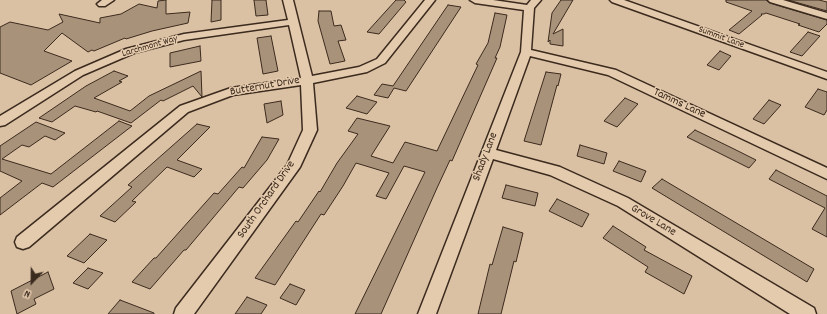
<!DOCTYPE html>
<style>
body{margin:0}
#map{position:relative;width:827px;height:314px;overflow:hidden;background:#dbc1a4;font-family:Dekko,sans-serif}
canvas{display:block}
.north{position:absolute;left:12px;top:262px;width:40px;height:40px;-webkit-text-stroke:3px #e5cbad;paint-order:stroke;rotate:202deg;font-size:11px;font-weight:700;line-height:16px;text-align:center;color:#3b2a1e}
.north::after{content:'';display:block;margin:auto;width:14px;height:18px;background:#3b2a1e;clip-path:polygon(50% 0,100% 100%,50% 72%,0 100%)}
</style>
<div id="map">
<canvas width="827" height="314"></canvas>
<div class="north">N</div>
</div>
<script>
const ctx = document.querySelector('canvas').getContext('2d');
ctx.lineJoin = 'round';
function paint(path, color) {
  ctx.fillStyle = color;
  ctx.fill(path, 'evenodd');
}
function shape(rows) {
  const path = new Path2D();
  for (const r of rows) {
    path.moveTo(r[0], r[1]);
    for (let i = 2; i < r.length; i += 2) path.lineTo(r[i], r[i + 1]);
  }
  return path;
}
function stroke(path, color, width, dash) {
  ctx.strokeStyle = color;
  ctx.lineWidth = width;
  ctx.lineCap = dash ? 'butt' : 'round';
  ctx.setLineDash(dash || []);
  ctx.stroke(path);
}
function label(font, color, halo, rows, align = 'center') {
  ctx.font = font + ' Dekko,sans-serif';
  ctx.lineWidth = 3;
  ctx.setLineDash([]);
  ctx.textBaseline = 'middle';
  ctx.strokeStyle = halo;
  ctx.fillStyle = color;
  for (const [text, x, y, turn = 0] of rows) {
    ctx.save();
    ctx.translate(x, y);
    ctx.rotate((+turn || 0) * Math.PI / 180);
    ctx.textAlign = isNaN(turn) ? turn : align;
    if (halo) ctx.strokeText(text, 0, 0);
    ctx.fillText(text, 0, 0);
    ctx.restore();
  }
}
const building = shape([
 [166,0,166,14,190,12,188,23,152,31,126,39,125,38,94,51,92,50,88,52,62,33,44,51,72,61,31,85,0,73,0,27,10,22,48,30,63,22,59,14,100,23,100,18,121,14,139,4,157,8,158,1,166,0],
 [212,0,221,0,221,20,211,22,212,0],
 [254,0,266,0,268,15,256,16,254,0],
 [396,0,404,0,406,2,379,34,367,32,396,0],
 [561,0,573,0,553,34,563,29,563,46,550,44,550,40,548,42,552,13,561,0],
 [726,0,766,0,770,3,827,20,827,24,819,32,798,25,800,24,766,13,764,14,761,14,762,15,739,34,729,30,752,11,726,2,726,0],
 [788,0,819,0,827,2,827,11,788,0],
 [448,5,461,7,406,91,394,88,388,98,374,95,382,84,393,86,448,5],
 [319,11,331,11,334,26,341,25,346,40,338,41,345,61,330,64,318,21,319,11],
 [495,13,507,15,500,47,495,58,497,58,452,161,450,160,437,188,381,314,355,314,425,172,404,166,386,199,376,196,389,173,356,163,343,186,324,215,321,214,275,285,255,278,296,221,298,222,319,191,320,192,337,163,358,134,348,131,357,118,390,126,371,156,393,163,405,142,437,151,478,65,476,64,488,43,495,13],
 [808,32,820,36,802,56,790,52,808,32],
 [271,36,278,71,263,74,257,38,271,36],
 [200,46,201,61,170,67,170,53,200,46],
 [720,51,731,56,719,70,707,65,720,51],
 [114,71,128,76,119,81,122,82,94,98,130,111,149,96,201,71,202,97,193,86,163,101,161,100,131,123,97,111,96,112,75,106,52,122,39,118,86,86,114,71],
 [546,72,561,74,558,86,557,85,541,145,524,141,546,72],
 [818,89,827,92,827,110,824,115,805,107,818,89],
 [357,96,377,102,367,114,346,108,357,96],
 [625,98,638,104,617,127,604,121,625,98],
 [769,100,781,105,764,124,753,119,769,100],
 [281,101,283,115,267,123,264,104,281,101],
 [119,121,132,126,53,187,42,183,0,215,0,198,22,181,0,171,0,146,36,122,65,133,55,140,45,136,29,147,22,145,2,159,51,174,119,121],
 [197,124,210,127,177,160,202,169,194,177,167,167,132,201,136,202,115,222,100,216,132,187,128,185,197,124],
 [695,130,732,148,756,160,749,168,687,137,695,130],
 [262,137,279,139,267,160,243,188,239,187,186,250,184,250,150,289,132,282,154,258,156,258,214,193,218,194,242,167,244,168,262,137],
 [580,145,607,153,604,164,577,156,580,145],
 [619,161,646,171,641,182,613,171,619,161],
 [776,170,827,196,827,237,812,229,825,208,769,179,776,170],
 [662,179,814,269,807,282,652,188,662,179],
 [506,185,538,193,535,206,502,198,506,185],
 [557,199,589,214,582,227,549,211,557,199],
 [613,226,646,247,644,250,692,276,684,294,645,272,648,267,603,238,613,226],
 [503,227,523,233,516,262,514,261,501,314,478,314,490,264,492,265,503,227],
 [90,234,107,240,84,263,67,256,90,234],
 [88,268,103,273,88,289,73,283,88,268],
 [48,272,54,289,34,299,36,304,17,314,11,291,48,272],
 [290,284,305,290,296,305,280,298,290,284],
 [247,297,267,305,261,314,235,314,247,297],
 [120,300,154,313,154,314,108,314,120,300]
]);
paint(building, '#a9927a');
stroke(building, '#3b2a1e', 1);
const minor = shape([
 [102,0,114,0,105,6,99,6,97,4,102,0],
 [283,0,293,0,312,76,359,67,377,59,425,0,435,0,385,63,367,72,313,83,317,130,300,167,194,314,174,314,176,308,287,165,303,130,301,85,233,95,188,112,29,247,23,249,17,247,15,242,17,237,180,106,231,88,301,78,289,25,184,40,134,53,83,75,5,125,0,126,0,116,75,71,126,49,184,34,288,20,283,0],
 [470,0,493,0,527,5,531,0,541,0,534,8,531,50,616,70,827,168,827,179,608,75,530,56,496,150,560,167,628,198,814,308,816,314,790,314,618,206,550,175,493,159,436,314,418,314,521,52,524,10,475,3,470,0],
 [610,0,624,0,827,72,827,79,612,2,610,0],
 [768,0,783,0,827,13,827,19,770,2,768,0]
]);
stroke(minor, '#3b2a1e', 3);
paint(minor, '#e5cbad');
label('10px', '#3b2a1e', '#e5cbad', [
 ["Summit Lane",721,38,20],
 ["Larchmont Way",150,47,-16]
]);
label('12px', '#3b2a1e', '#e5cbad', [
 ["Butternut Drive",265,87,-10],
 ["Tamms Lane",679,104,25],
 ["Shady Lane",486,157,-69],
 ["South Orchard Drive",267,200,-55],
 ["Grove Lane",653,221,31]
]);
</script>
